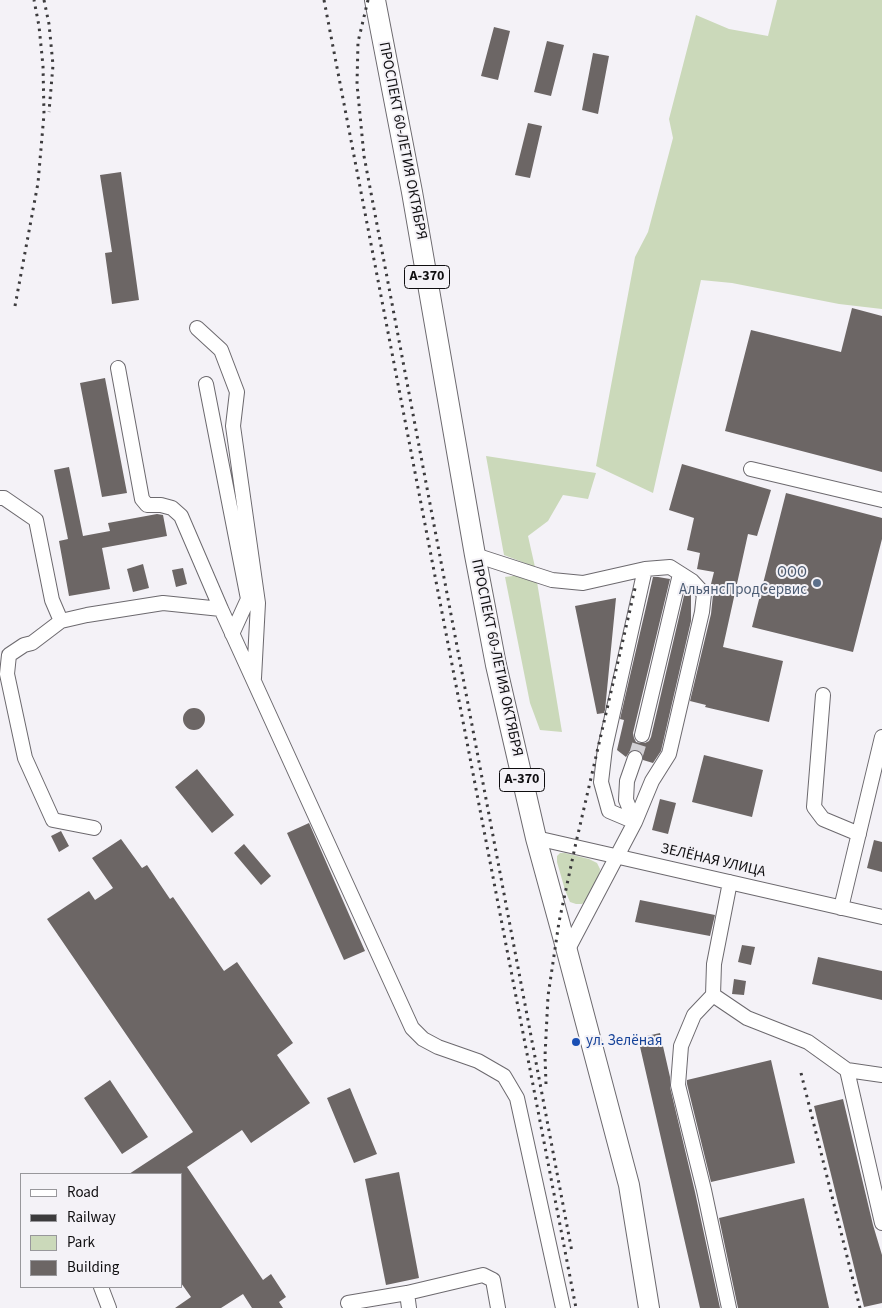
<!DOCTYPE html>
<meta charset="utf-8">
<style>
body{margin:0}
#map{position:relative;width:882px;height:1308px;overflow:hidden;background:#f4f2f7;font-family:"Source Sans 3",sans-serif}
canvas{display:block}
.legend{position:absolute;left:20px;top:1173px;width:162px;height:115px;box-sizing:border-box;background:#f4f2f7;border:1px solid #98979b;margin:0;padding:6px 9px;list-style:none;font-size:15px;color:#0f0e10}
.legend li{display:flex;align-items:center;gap:10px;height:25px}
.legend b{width:25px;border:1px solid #98979b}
</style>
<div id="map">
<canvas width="882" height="1308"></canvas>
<ul class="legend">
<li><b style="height:6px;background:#fff"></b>Road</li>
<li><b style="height:6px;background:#3c3b3d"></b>Railway</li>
<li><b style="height:14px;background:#cbd9ba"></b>Park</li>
<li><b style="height:14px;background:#6c6665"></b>Building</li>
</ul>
</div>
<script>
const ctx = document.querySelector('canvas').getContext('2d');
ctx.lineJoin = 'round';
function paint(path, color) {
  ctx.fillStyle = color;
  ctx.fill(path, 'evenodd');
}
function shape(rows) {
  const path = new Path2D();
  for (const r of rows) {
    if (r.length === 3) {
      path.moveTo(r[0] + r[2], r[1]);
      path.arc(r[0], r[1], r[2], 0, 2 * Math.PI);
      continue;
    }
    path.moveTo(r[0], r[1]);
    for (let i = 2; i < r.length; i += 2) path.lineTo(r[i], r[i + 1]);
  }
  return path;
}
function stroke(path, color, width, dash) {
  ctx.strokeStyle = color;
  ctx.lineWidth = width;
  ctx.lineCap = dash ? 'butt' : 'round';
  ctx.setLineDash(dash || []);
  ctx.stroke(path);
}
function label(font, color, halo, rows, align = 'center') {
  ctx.font = font + ' "Source Sans 3",sans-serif';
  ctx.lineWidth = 4;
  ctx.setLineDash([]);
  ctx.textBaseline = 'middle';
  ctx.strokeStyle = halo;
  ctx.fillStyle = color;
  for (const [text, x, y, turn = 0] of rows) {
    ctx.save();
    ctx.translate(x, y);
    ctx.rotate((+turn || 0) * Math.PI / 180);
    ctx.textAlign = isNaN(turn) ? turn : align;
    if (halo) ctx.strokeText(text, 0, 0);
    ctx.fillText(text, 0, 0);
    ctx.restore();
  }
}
paint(shape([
 [777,0,882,0,882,309,839,304,732,283,701,280,653,493,596,466,635,257,648,232,673,138,669,119,696,15,729,29,768,36],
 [486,456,596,473,588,499,563,495,548,521,528,536,535,567,504,555],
 [520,575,537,582,562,732,540,730,530,703,505,577],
 [560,853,565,853,589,859,597,863,600,869,599,878,588,899,582,904,576,904,570,902,565,890,557,862,557,856]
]), '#cbd9ba');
paint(shape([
 [494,27,510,31,498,80,481,76],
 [547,41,564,45,551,96,534,92],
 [593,53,609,56,598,114,582,110],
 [528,123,542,126,530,178,515,175],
 [121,172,139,300,112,304,105,253,112,252,100,175],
 [852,308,882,316,882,472,725,431,751,330,841,352],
 [105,378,127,493,102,497,80,383],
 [682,464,771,490,757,536,748,534,723,647,783,661,769,722,705,707,706,705,690,701,711,614,713,595,710,588,714,572,697,569,700,553,687,550,694,518,669,510],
 [69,467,83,536,110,531,108,523,157,514,163,515,167,536,102,548,110,589,69,596,59,541,68,539,54,470],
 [786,493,882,518,882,539,853,652,752,627],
 [143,564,149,588,133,592,127,569],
 [183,568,187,584,176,587,172,570],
 [653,577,658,577,670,579,633,733,634,738,636,742,640,743,645,743,649,741,651,737,686,587,691,593,691,621,661,751,653,763,643,760,643,756,642,753,638,750,634,749,630,751,626,757,617,750,624,720,620,719],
 [616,598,605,710,604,713,597,714,575,606],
 [194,719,11],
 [704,755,763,770,752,817,692,802],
 [197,769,234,815,212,833,175,787],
 [660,799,676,803,668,834,652,830],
 [309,823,365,951,344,960,287,833],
 [61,831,69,846,59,852,51,836],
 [121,839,142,868,147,865,170,899,173,897,224,971,237,962,293,1043,277,1055,310,1103,251,1143,242,1130,187,1167,263,1280,271,1274,286,1297,279,1302,283,1308,252,1308,243,1294,221,1308,175,1308,191,1297,181,1283,181,1174,129,1174,193,1132,47,919,89,891,95,900,113,888,92,858],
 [874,840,882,842,882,872,867,868],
 [244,844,271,876,261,885,234,853],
 [640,900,715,915,710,936,635,922],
 [742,945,755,947,751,965,738,962],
 [818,957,882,971,882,1000,812,984],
 [734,979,746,981,744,995,732,994],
 [660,1033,670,1077,670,1087,695,1192,720,1308,700,1308,638,1038],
 [771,1060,795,1163,711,1182,687,1084,687,1080],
 [110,1080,148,1137,122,1154,84,1098],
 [350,1088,377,1154,354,1163,327,1098],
 [843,1099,873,1225,882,1255,882,1303,864,1307,814,1106],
 [399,1172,419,1278,386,1285,365,1179],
 [804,1198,829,1308,738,1308,719,1218]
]), '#6c6665');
stroke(shape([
 [635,758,642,735]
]), '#d2d0d4', 14, [14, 7]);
const minor = shape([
 [197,328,221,350,237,392,233,426,258,603,254,678],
 [118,368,142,499,147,505,161,505,172,508,181,516,221,609],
 [206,384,248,599,232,634],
 [751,469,882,500],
 [0,498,4,498,36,520,52,600,61,621],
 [475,555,552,580,583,583,645,569,670,567,692,581,704,594,702,612,669,754,652,781,635,822,567,951],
 [823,695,814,807,823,819,859,834],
 [642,735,680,574],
 [635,758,627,781,626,800,635,822],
 [635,822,609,811,601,782,605,748,645,569],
 [94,828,53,820,25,758,7,674,9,655,24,645,32,643,61,621,87,615,163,603,221,609,412,1028,423,1039,438,1047,478,1061,504,1076,517,1098,563,1308],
 [536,838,882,917],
 [730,882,714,964,713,995,747,1018,808,1042,847,1070,882,1075],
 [841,908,882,737],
 [713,995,694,1015,681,1046,678,1085,704,1190,729,1308],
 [847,1070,882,1223],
 [101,1287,109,1308],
 [407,1293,409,1308],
 [348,1303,407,1293,483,1275,493,1280,498,1308]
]);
const highway = shape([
 [375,0,412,192,475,555,496,665,536,838,567,951,629,1185,649,1308]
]);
stroke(minor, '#6c696e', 16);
stroke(highway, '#6c696e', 22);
stroke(minor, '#fff', 14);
stroke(highway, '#fff', 20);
stroke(shape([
 [44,0,49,24,53,65,49,112],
 [324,0,576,1308],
 [368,0,358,42,357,84,364,156,572,1252],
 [15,306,38,183,44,114,43,66,39,26,34,0],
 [801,1073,860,1308],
 [546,1084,545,1056,548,996,559,922,575,847,636,584]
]), '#3c3b3d', 3, [2.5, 5]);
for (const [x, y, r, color] of [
 [817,583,5,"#5c6f8a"],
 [576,1042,5,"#1a4fb4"]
]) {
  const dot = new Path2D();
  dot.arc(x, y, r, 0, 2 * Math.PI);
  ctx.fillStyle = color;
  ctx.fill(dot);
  stroke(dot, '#f4f2f7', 2);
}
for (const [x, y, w] of [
 [427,277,45],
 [522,780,45]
]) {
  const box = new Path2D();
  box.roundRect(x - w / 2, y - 11.5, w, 23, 4);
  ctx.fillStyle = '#f4f2f7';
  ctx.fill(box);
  stroke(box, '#0f0e10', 1);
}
label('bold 14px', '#0f0e10', null, [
 ["А-370",427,277],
 ["А-370",522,780]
]);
label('15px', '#0f0e10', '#f4f2f7', [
 ["ПРОСПЕКТ 60-ЛЕТИЯ ОКТЯБРЯ",402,141,79],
 ["ПРОСПЕКТ 60-ЛЕТИЯ ОКТЯБРЯ",496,658,78],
 ["ЗЕЛЁНАЯ УЛИЦА",713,861,13]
]);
label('15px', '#4e5e75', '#f4f2f7', [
 ["ООО",807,574],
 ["АльянсПродСервис",807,591]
], 'right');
label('15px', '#164399', '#f4f2f7', [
 ["ул. Зелёная",586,1042]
], 'left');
</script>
